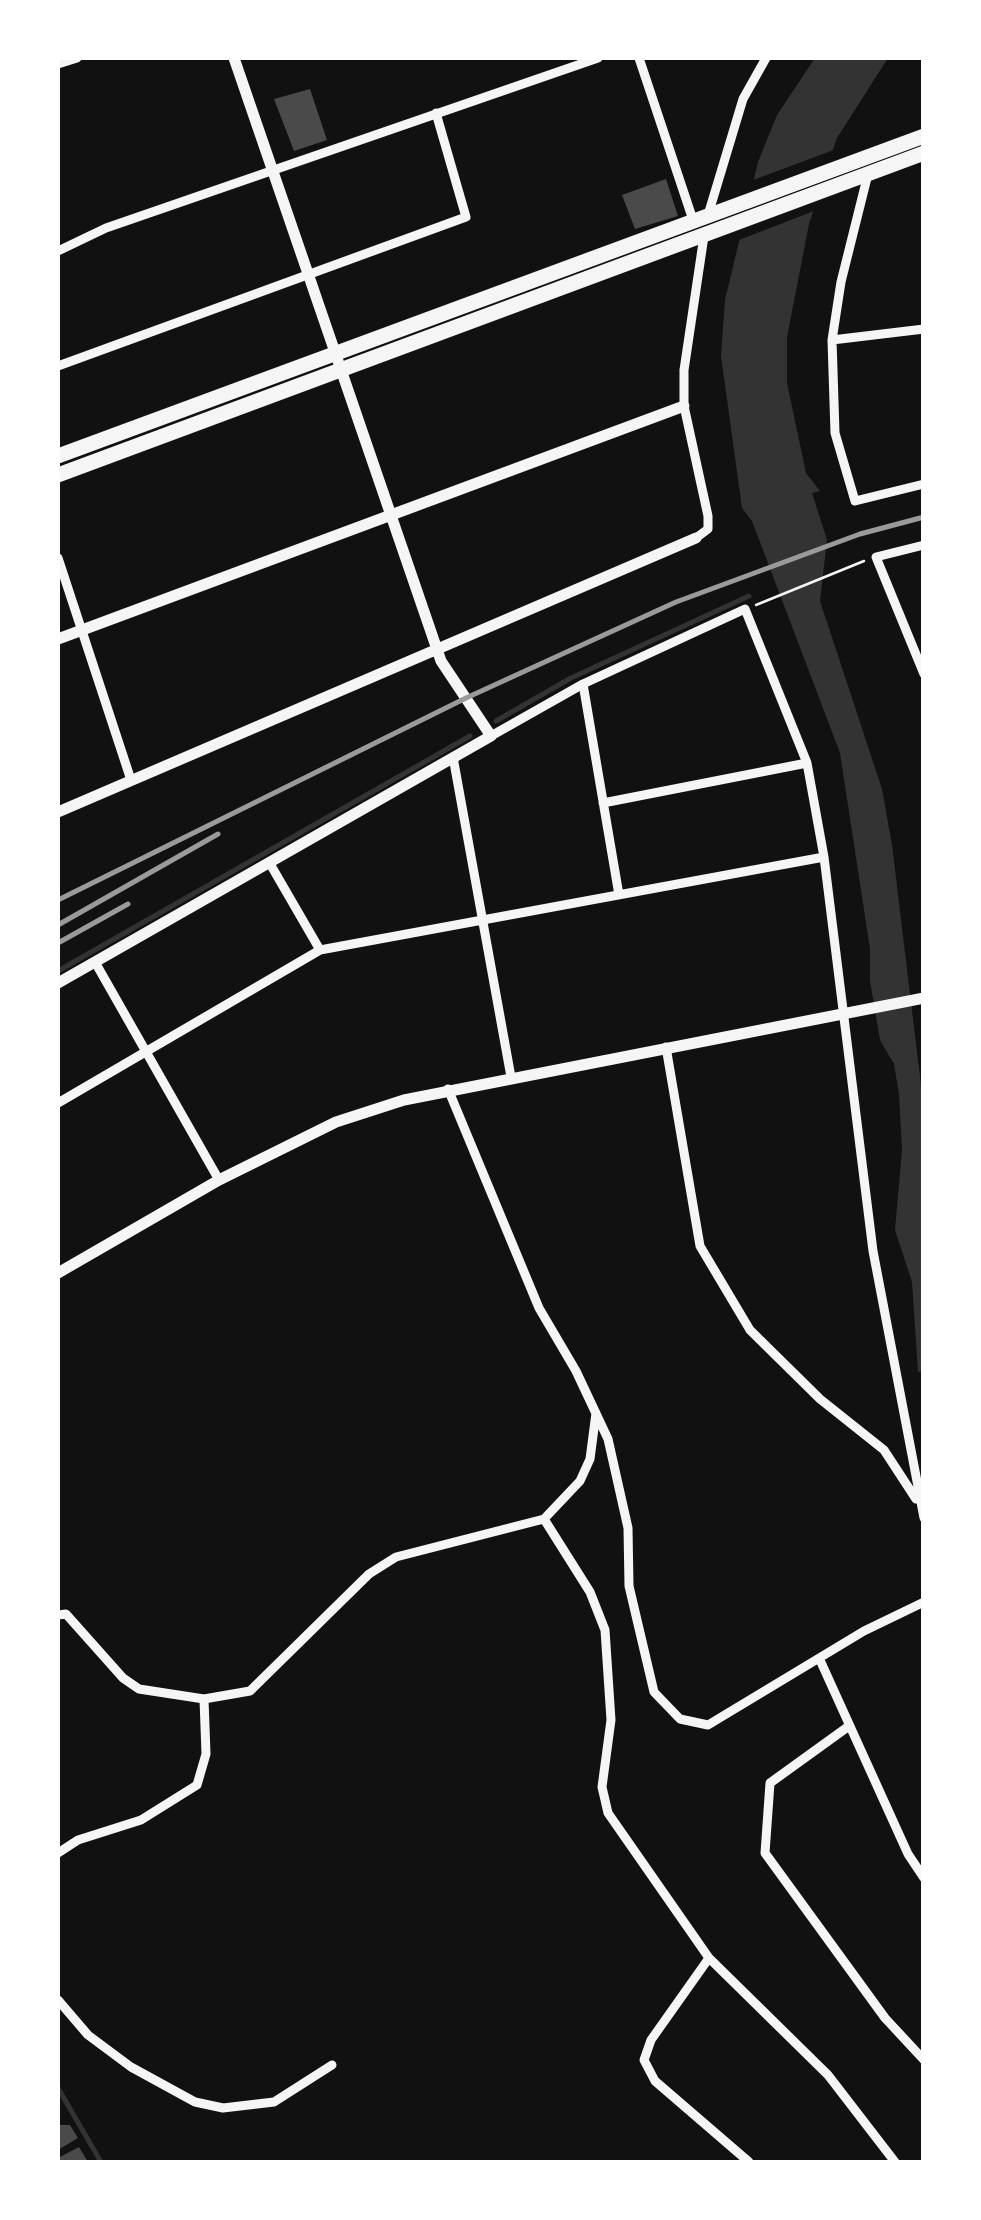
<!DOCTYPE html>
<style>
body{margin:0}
#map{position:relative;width:981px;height:2220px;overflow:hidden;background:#111;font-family:"Alegreya Sans",sans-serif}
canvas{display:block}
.frame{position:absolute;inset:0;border:60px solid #fff;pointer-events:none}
</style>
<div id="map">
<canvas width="981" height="2220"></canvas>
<div class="frame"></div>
</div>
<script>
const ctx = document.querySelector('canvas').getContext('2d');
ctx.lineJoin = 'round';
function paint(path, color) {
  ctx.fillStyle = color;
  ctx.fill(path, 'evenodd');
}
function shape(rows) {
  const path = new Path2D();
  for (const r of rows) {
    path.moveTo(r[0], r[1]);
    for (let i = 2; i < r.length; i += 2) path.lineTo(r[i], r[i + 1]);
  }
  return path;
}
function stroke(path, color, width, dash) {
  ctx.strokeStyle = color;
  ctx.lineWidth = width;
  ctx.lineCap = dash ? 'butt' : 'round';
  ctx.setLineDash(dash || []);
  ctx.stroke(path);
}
paint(shape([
 [815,58,888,58,837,138,809,224,787,337,787,383,806,473,820,491,812,493,827,540,820,601,882,789,892,845,924,1110,923,1371,918,1372,912,1282,895,1230,902,1150,899,1094,894,1064,880,1040,870,981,870,949,840,753,752,521,742,508,721,356,725,300,758,162,777,115]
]), '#333');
paint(shape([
 [839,148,819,209,734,242,748,182]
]), '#111');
stroke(shape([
 [496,721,571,678,749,596],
 [58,971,470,736],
 [58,2088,101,2162]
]), '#333', 5);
paint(shape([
 [310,89,327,140,294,151,274,99],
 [666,179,678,216,635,229,622,195],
 [58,2125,70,2125,78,2138,58,2150],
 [79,2147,88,2162,59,2162,58,2158]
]), '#4a4a4a');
stroke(shape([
 [756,605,864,561]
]), '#f5f5f5', 2.5);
stroke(shape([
 [639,58,693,220],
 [58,64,77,58],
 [868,174,841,282,832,340,835,433,855,501,924,484],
 [708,215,743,99,766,58],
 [58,251,106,228,598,58],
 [832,340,924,329],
 [58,366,466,217,436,113],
 [696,538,708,529,708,516,684,406,684,370,704,236],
 [924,545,876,557,924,674],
 [58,558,131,780],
 [583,684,619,895],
 [491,736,583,684,745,609,807,763,824,857,873,1251,924,1518],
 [453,757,511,1077],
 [603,803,807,763],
 [269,862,320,950],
 [95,962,219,1180],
 [666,1047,700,1246,750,1330,820,1399,884,1450,916,1499],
 [448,1089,539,1308,576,1371,608,1439,628,1528,629,1586,654,1692,680,1719,708,1725,864,1631,924,1602],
 [58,1103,320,950,824,857],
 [544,1519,590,1592,605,1630,611,1720,602,1787,608,1813,709,1958,828,2075,895,2162],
 [58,1615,66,1614,123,1678,139,1689,204,1699,250,1691,369,1574,396,1557,544,1519,580,1481,590,1459,596,1413],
 [820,1660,908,1854,924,1878],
 [849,1726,770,1783,765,1853,885,2018,924,2060],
 [58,1853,78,1840,141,1820,197,1785,206,1754,204,1699],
 [709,1958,651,2040,644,2060,655,2081,749,2162],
 [58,2000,88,2035,131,2067,195,2102,223,2108,274,2102,332,2065]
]), '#f5f5f5', 9);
stroke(shape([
 [58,639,684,406],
 [58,812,696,538],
 [58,983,491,736,441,661,234,58],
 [58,1273,219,1180,336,1122,404,1100,924,998]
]), '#f5f5f5', 11);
stroke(shape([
 [58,456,924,136],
 [58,475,924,153]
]), '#f5f5f5', 15);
stroke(shape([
 [58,900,466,698,676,602,860,534,924,517],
 [58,925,218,834],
 [58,943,128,904]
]), '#9a9a9a', 5);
</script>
